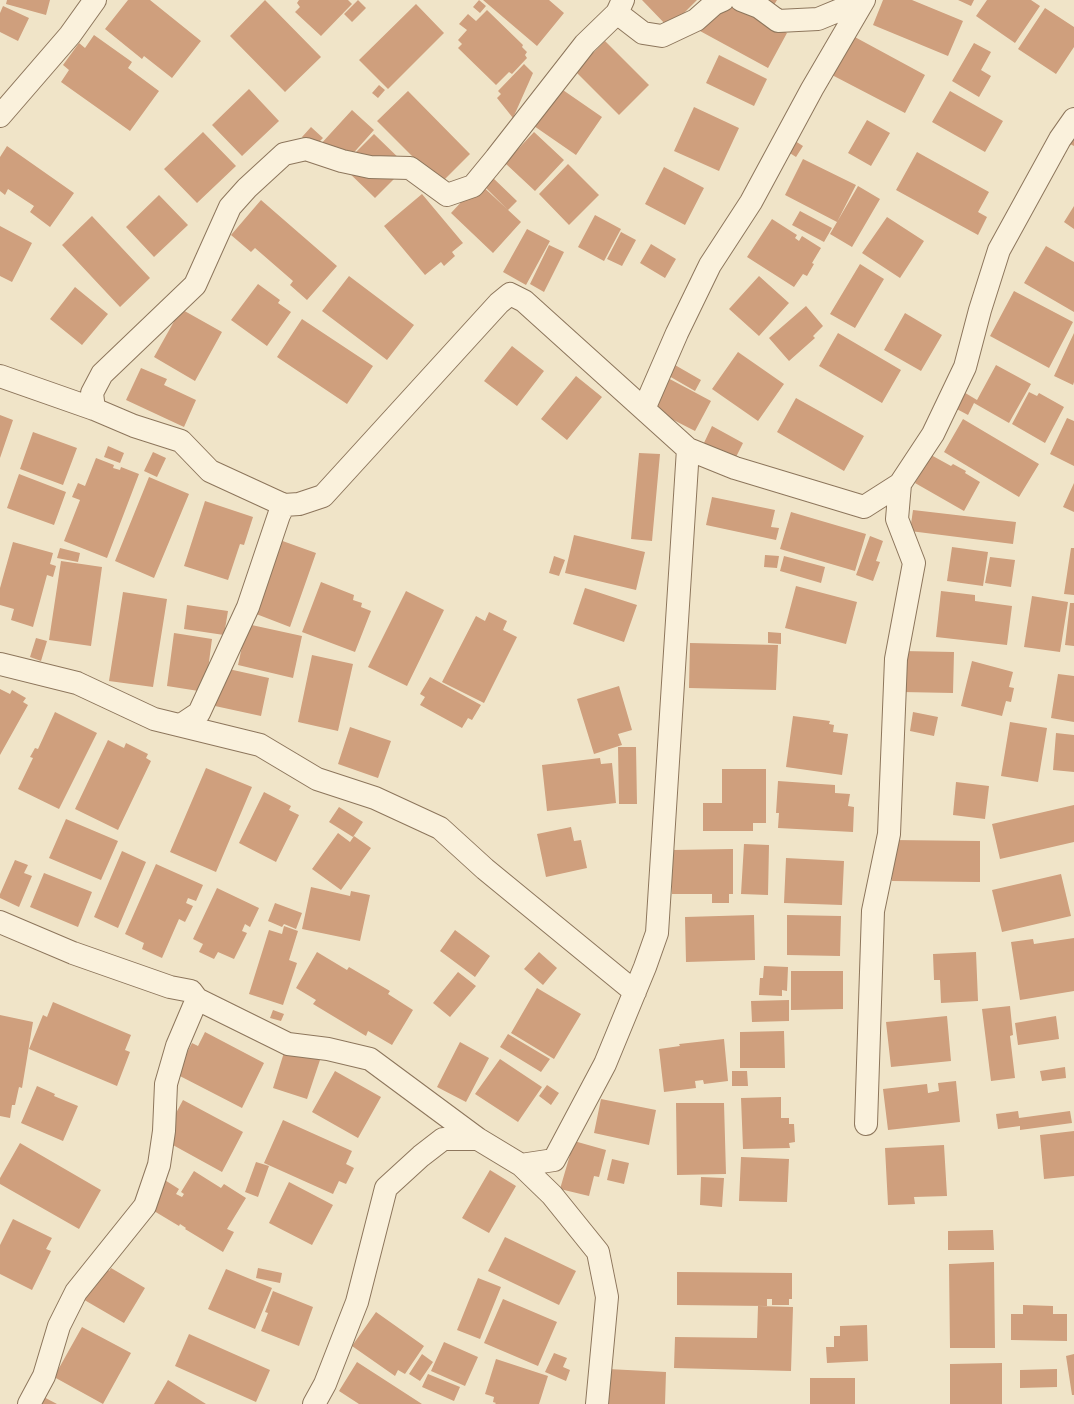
<!DOCTYPE html>
<style>
body{margin:0}
canvas{display:block;background:#f0e4c8}
</style>
<canvas width="1074" height="1404"></canvas>
<script>
const ctx = document.querySelector('canvas').getContext('2d');
ctx.lineJoin = 'round';
function paint(path, color) {
  ctx.fillStyle = color;
  ctx.fill(path, 'evenodd');
}
function shape(rows) {
  const path = new Path2D();
  for (const r of rows) {
    path.moveTo(r[0], r[1]);
    for (let i = 2; i < r.length; i += 2) path.lineTo(r[i], r[i + 1]);
  }
  return path;
}
function stroke(path, color, width, dash) {
  ctx.strokeStyle = color;
  ctx.lineWidth = width;
  ctx.lineCap = dash ? 'butt' : 'round';
  ctx.setLineDash(dash || []);
  ctx.stroke(path);
}
paint(shape([
 [7,0,50,0,46,15,6,4],
 [128,0,150,0,201,41,172,78,144,56,142,59,105,29],
 [265,0,321,57,285,92,230,36],
 [299,0,348,0,352,4,321,36,295,12,300,7,297,3],
 [358,0,366,8,352,22,344,14],
 [479,0,486,6,480,13,473,7],
 [483,0,549,0,564,13,537,46],
 [642,0,697,0,669,28],
 [717,0,728,0,787,33,768,68,700,31],
 [755,0,777,0,774,5],
 [883,0,912,0,963,21,948,56,873,25],
 [958,0,974,0,971,6],
 [987,0,1031,0,1040,6,1015,43,976,16],
 [416,4,444,33,388,89,359,60],
 [3,6,29,18,18,41,0,32,0,13],
 [1045,8,1074,27,1074,47,1056,74,1018,49],
 [487,10,523,45,522,47,527,52,525,55,527,58,512,74,509,72,496,85,458,48,462,44,458,40,467,30,459,24,468,14,476,21],
 [94,35,132,62,128,68,159,91,130,131,61,82,69,70,63,65,79,43,85,48],
 [853,36,925,75,905,113,832,75],
 [605,41,649,85,619,115,575,71],
 [974,43,991,52,981,70,991,76,979,97,952,81],
 [719,55,767,79,754,106,706,83],
 [524,64,533,73,513,118,497,98,501,94,498,91],
 [379,85,385,90,378,98,372,93],
 [560,88,602,117,576,155,534,126],
 [249,89,279,121,242,156,212,125],
 [408,91,470,154,440,184,377,121],
 [950,91,1003,121,985,152,932,122],
 [694,107,739,128,719,171,674,151],
 [352,110,374,130,341,167,319,146],
 [867,120,890,133,871,166,848,153],
 [311,127,323,138,313,148,302,137],
 [203,132,236,166,197,203,164,169],
 [534,132,564,160,535,191,505,163],
 [374,134,407,166,375,198,342,166],
 [1074,138,1074,146,1070,144],
 [792,139,803,146,796,157,785,150],
 [7,146,74,193,50,227,30,212,34,206,8,189,5,195,0,191,0,157],
 [917,152,989,192,978,212,987,217,978,235,896,190],
 [803,159,856,185,837,222,785,195],
 [568,164,599,195,569,225,539,194],
 [664,167,704,188,685,225,645,204],
 [491,176,517,201,508,210,483,185],
 [479,183,521,222,493,253,451,213],
 [858,186,880,199,852,247,830,234],
 [422,194,463,243,452,252,455,256,444,266,441,262,425,275,384,226],
 [159,195,188,225,154,257,126,227],
 [261,200,337,266,307,300,290,285,293,281,255,248,251,252,231,235],
 [1074,206,1074,229,1064,222],
 [800,211,832,228,824,242,792,225],
 [595,215,621,229,604,261,578,247],
 [92,216,150,278,120,307,62,245],
 [887,217,924,241,900,278,862,253],
 [772,219,797,235,795,238,799,241,802,236,821,248,812,263,814,264,807,276,803,274,794,287,747,257],
 [0,226,32,243,12,282,0,276],
 [527,229,550,241,526,285,503,272],
 [621,232,636,240,622,266,607,259],
 [651,244,676,259,665,278,640,263],
 [549,245,564,252,544,292,530,284],
 [1046,246,1074,262,1074,312,1024,283],
 [860,264,884,279,855,328,830,314],
 [349,276,414,325,387,360,322,311],
 [759,276,789,303,759,336,729,309],
 [258,284,280,300,278,303,291,312,267,346,231,320],
 [75,287,108,314,82,345,50,319],
 [1014,291,1073,322,1049,368,990,336],
 [806,306,823,326,813,336,815,338,789,361,769,338],
 [181,309,222,332,195,381,154,357],
 [905,313,942,335,921,371,884,350],
 [302,319,373,366,347,404,277,357],
 [838,333,901,370,882,403,819,366],
 [1074,333,1074,382,1073,385,1054,376],
 [512,346,544,371,517,406,484,381],
 [738,352,784,384,758,421,712,389],
 [668,361,701,380,695,391,662,372],
 [996,365,1031,384,1009,423,974,403,968,415,953,407,962,391,977,400],
 [141,368,167,379,164,385,196,400,184,427,126,400],
 [576,376,602,397,567,440,541,419],
 [666,377,711,401,695,431,650,408],
 [1029,392,1037,396,1039,393,1064,407,1045,443,1012,424],
 [796,398,864,436,844,471,777,432],
 [0,415,13,420,0,458],
 [1067,418,1074,421,1074,466,1050,454],
 [963,419,1039,464,1019,497,944,452],
 [712,426,743,443,734,461,703,445],
 [33,432,77,448,63,485,20,469],
 [108,446,124,453,120,463,104,457],
 [153,452,166,458,157,477,144,471],
 [639,453,660,454,652,541,631,539],
 [931,455,951,466,953,464,966,471,965,473,980,482,964,511,915,483],
 [96,458,114,465,113,468,120,470,121,467,139,474,107,558,64,541,80,500,72,497,78,483,85,486],
 [19,474,66,492,54,525,7,508],
 [149,477,189,494,154,578,115,561],
 [1074,483,1074,512,1063,507],
 [712,497,775,510,771,527,779,528,776,540,706,525],
 [205,501,253,517,244,545,240,544,228,580,184,566],
 [913,510,1016,522,1013,544,910,531],
 [791,512,866,534,855,571,780,549],
 [574,535,645,552,636,590,565,573],
 [870,536,883,541,876,561,880,562,873,581,856,575],
 [277,539,316,553,290,627,251,612],
 [13,542,53,553,50,564,56,566,53,577,47,575,33,627,11,620,14,609,0,605,0,588],
 [952,547,988,552,983,586,947,581],
 [60,548,80,553,78,562,57,558],
 [1071,548,1074,548,1074,595,1064,594],
 [765,555,779,556,777,568,764,567],
 [554,556,565,560,559,576,549,573],
 [784,556,825,567,821,583,780,571],
 [990,557,1015,560,1011,587,985,583],
 [61,561,102,567,91,646,49,640],
 [321,582,354,595,353,600,362,603,361,607,371,611,355,652,302,632],
 [796,586,857,602,846,644,785,628],
 [585,588,637,605,624,642,573,624],
 [406,591,444,610,407,686,368,667],
 [941,591,975,595,975,601,1012,606,1007,645,936,637],
 [123,592,167,599,153,687,109,681],
 [1032,596,1068,602,1060,652,1024,647],
 [1070,603,1074,603,1074,646,1065,645],
 [187,605,228,611,224,635,184,629],
 [489,612,507,621,503,630,517,637,484,703,442,682,476,616,485,621],
 [247,624,302,636,293,678,238,665],
 [768,632,781,633,781,644,768,643],
 [174,633,212,639,205,692,167,686],
 [36,638,47,641,41,661,30,657],
 [690,643,778,645,776,690,689,688],
 [903,651,954,652,953,693,902,692],
 [312,655,353,664,338,731,298,722],
 [972,661,1013,672,1009,687,1014,688,1011,702,1006,701,1002,716,961,706],
 [224,668,269,678,261,716,215,706],
 [1058,674,1074,676,1074,722,1051,718],
 [430,677,481,705,472,720,468,718,462,728,420,705,425,697,420,694],
 [619,686,632,730,618,734,622,745,594,754,577,699],
 [0,689,10,694,12,690,26,698,23,702,28,705,0,755],
 [55,712,97,733,59,809,18,789,33,758,30,757,35,748,38,749],
 [913,712,938,717,934,736,910,731],
 [793,716,830,721,829,724,834,725,833,732,848,734,842,775,786,767],
 [1010,722,1047,728,1038,782,1001,776],
 [350,727,391,741,378,778,338,764],
 [1056,733,1074,735,1074,772,1053,770],
 [108,740,124,748,126,743,148,754,146,758,151,761,118,830,75,809],
 [618,747,636,747,637,804,619,804],
 [600,758,601,764,612,763,616,803,547,811,542,765],
 [206,768,252,787,216,872,170,852],
 [722,769,766,769,766,823,753,823,753,831,703,831,703,803,722,803],
 [778,781,835,785,835,793,850,794,848,806,854,807,853,832,778,828,779,813,776,813],
 [956,782,989,786,985,819,953,815],
 [264,792,291,806,289,810,299,815,276,862,239,843],
 [1074,805,1074,842,1000,859,992,824],
 [339,807,363,822,353,837,329,822],
 [66,819,118,841,101,880,49,858],
 [571,827,574,841,581,840,587,868,546,877,537,834],
 [338,833,350,842,354,836,371,848,341,890,312,869],
 [893,840,980,841,980,882,892,881],
 [744,844,769,845,768,895,741,894],
 [733,849,733,894,729,894,729,903,712,903,712,894,672,894,672,850],
 [122,851,146,862,118,928,94,917],
 [786,858,844,861,842,905,784,903],
 [15,860,28,865,24,873,32,876,19,907,0,898,0,894],
 [156,864,203,885,196,901,188,898,186,903,193,906,185,922,179,919,162,958,142,949,144,943,125,934],
 [44,873,92,892,78,927,30,907],
 [1061,874,1071,916,1002,932,992,890],
 [311,887,350,896,351,891,370,895,360,941,302,929],
 [217,888,259,908,250,927,245,924,242,931,247,933,234,959,218,952,214,959,199,952,203,944,193,939],
 [275,903,302,913,296,929,284,924,282,927,268,921],
 [754,915,755,960,686,962,685,917],
 [787,915,841,916,840,956,787,955],
 [284,926,298,931,289,960,297,963,283,1005,249,994,269,930,282,934],
 [455,930,490,956,475,977,440,951],
 [1074,938,1074,991,1020,1000,1011,942,1033,939,1034,944],
 [317,952,347,970,349,967,390,991,388,994,413,1010,392,1045,368,1031,366,1036,313,1004,316,1000,296,988],
 [539,952,557,968,543,985,524,969],
 [976,952,978,1001,941,1003,940,980,934,980,933,954],
 [764,966,788,967,787,991,782,990,782,996,759,995,760,978,763,978],
 [791,971,843,971,843,1009,791,1010],
 [458,972,476,986,450,1017,433,1003],
 [537,988,581,1014,554,1059,511,1033],
 [789,1000,789,1021,752,1022,751,1001],
 [53,1002,131,1035,125,1050,130,1052,117,1086,29,1049,43,1015,47,1017],
 [1010,1006,1013,1035,1010,1036,1015,1078,991,1081,982,1009],
 [273,1010,284,1014,281,1021,270,1018],
 [0,1015,33,1022,22,1088,19,1087,15,1105,12,1105,10,1118,0,1116],
 [947,1016,951,1061,891,1067,886,1022],
 [1056,1016,1059,1039,1018,1045,1015,1023],
 [784,1031,785,1068,740,1068,740,1032],
 [205,1032,264,1063,242,1108,176,1074,192,1043,198,1046],
 [508,1034,550,1059,541,1072,500,1047],
 [724,1039,728,1081,704,1084,703,1080,695,1081,696,1088,664,1092,659,1049,680,1046,679,1044],
 [460,1042,489,1058,466,1102,437,1087],
 [286,1046,321,1057,307,1099,273,1088],
 [500,1059,542,1087,518,1122,475,1094],
 [1065,1067,1066,1078,1042,1081,1040,1071],
 [335,1071,381,1097,358,1138,312,1112],
 [732,1071,747,1071,748,1086,732,1086],
 [956,1081,960,1122,888,1130,883,1089,927,1084,928,1093,939,1091,938,1083],
 [547,1085,559,1093,551,1105,539,1096],
 [37,1086,55,1094,54,1096,78,1106,63,1141,21,1123],
 [781,1097,781,1118,789,1118,789,1124,794,1124,795,1142,789,1143,790,1148,743,1149,741,1098],
 [601,1099,656,1110,649,1145,594,1133],
 [183,1100,243,1132,222,1172,162,1139],
 [676,1103,724,1103,726,1174,677,1175],
 [1018,1111,1019,1118,1070,1111,1072,1123,1020,1130,1020,1126,998,1129,996,1114],
 [283,1120,352,1151,346,1164,354,1168,346,1184,339,1181,333,1194,264,1163],
 [1074,1131,1074,1176,1044,1179,1040,1135],
 [574,1141,606,1150,599,1177,594,1176,589,1196,560,1189],
 [20,1143,101,1190,79,1229,0,1184,0,1178],
 [944,1145,947,1196,914,1197,915,1204,888,1205,885,1148],
 [741,1157,789,1159,787,1202,739,1201],
 [612,1159,629,1163,624,1184,607,1180],
 [256,1162,269,1166,258,1197,245,1192],
 [490,1170,516,1186,489,1233,462,1218],
 [194,1171,221,1188,224,1184,246,1198,227,1229,234,1232,223,1252,185,1229,186,1228,180,1224,179,1226,144,1205,160,1177,179,1189,176,1194,182,1197,184,1194,181,1192],
 [701,1177,724,1178,722,1207,700,1205],
 [289,1182,333,1205,312,1245,269,1223],
 [13,1219,52,1238,46,1249,51,1251,32,1290,0,1274,0,1245],
 [993,1230,994,1250,948,1250,948,1231],
 [505,1237,576,1271,559,1305,488,1271],
 [994,1262,995,1348,950,1348,949,1264],
 [100,1266,109,1271,111,1268,145,1288,124,1323,81,1298],
 [258,1268,282,1273,280,1283,256,1278],
 [226,1269,272,1288,255,1329,208,1309],
 [677,1272,792,1273,792,1299,789,1299,789,1305,772,1305,772,1299,767,1299,767,1306,677,1305],
 [478,1278,501,1287,480,1339,457,1330],
 [273,1291,313,1307,299,1346,261,1331,268,1313,265,1312],
 [503,1299,557,1322,538,1366,484,1343],
 [1023,1305,1053,1306,1053,1314,1067,1314,1067,1341,1011,1340,1011,1314,1023,1314],
 [758,1306,793,1307,791,1371,674,1368,675,1337,757,1338],
 [376,1312,424,1346,405,1374,398,1370,395,1376,352,1346],
 [867,1325,868,1361,827,1363,826,1347,834,1347,834,1336,840,1336,840,1326],
 [82,1327,131,1353,103,1404,54,1377],
 [189,1334,270,1370,256,1402,175,1366],
 [444,1342,478,1357,465,1386,431,1371],
 [554,1353,567,1358,563,1367,570,1370,566,1381,545,1372],
 [422,1354,433,1362,420,1381,409,1374],
 [1074,1354,1074,1395,1072,1395,1066,1356],
 [496,1359,548,1376,539,1404,495,1404,496,1403,493,1402,494,1397,485,1394],
 [357,1362,422,1404,359,1404,339,1391],
 [1002,1363,1002,1404,950,1404,950,1364],
 [608,1369,666,1372,665,1404,606,1404],
 [1057,1369,1057,1387,1020,1388,1020,1370],
 [428,1374,460,1387,454,1401,422,1387],
 [810,1378,855,1378,855,1404,810,1404],
 [168,1380,206,1404,154,1404],
 [38,1394,57,1404,32,1404]
]), '#cf9f7d');
const minor = shape([
 [741,0,759,7,778,21,818,19,864,0],
 [617,13,643,33,662,36,696,20,714,4,723,0],
 [0,116,70,35,95,0],
 [0,376,94,409,134,426,181,441,210,471,284,505,299,504,323,496,499,303,510,294,524,301,688,449,735,468,864,507,900,484,933,434,965,367,980,310,999,250,1060,139,1074,119],
 [94,409,92,393,102,374,195,285,230,207,247,188,284,154,306,149,342,161,370,167,410,168,447,195,473,186,496,158,585,44,617,13,623,0],
 [644,409,677,333,710,265,751,202,812,89,864,0],
 [0,664,77,683,154,719,260,745,317,779,375,798,440,828,485,869,635,992],
 [181,725,199,713,248,607,279,515,284,505],
 [0,922,73,953,170,987,191,991,197,999,288,1044,328,1049,370,1059,478,1139,521,1165,554,1160,605,1064,645,967,657,933,688,449],
 [866,1124,873,911,889,834,896,659,914,563,897,519,900,484],
 [521,1165,552,1195,598,1252,607,1297,597,1404],
 [29,1404,44,1376,59,1326,76,1292,145,1206,159,1165,164,1131,166,1084,177,1046,197,999],
 [314,1404,325,1384,357,1302,386,1188,421,1156,443,1139,478,1139]
]);
stroke(minor, '#8d765c', 24);
stroke(minor, '#faf1dc', 22);
</script>
